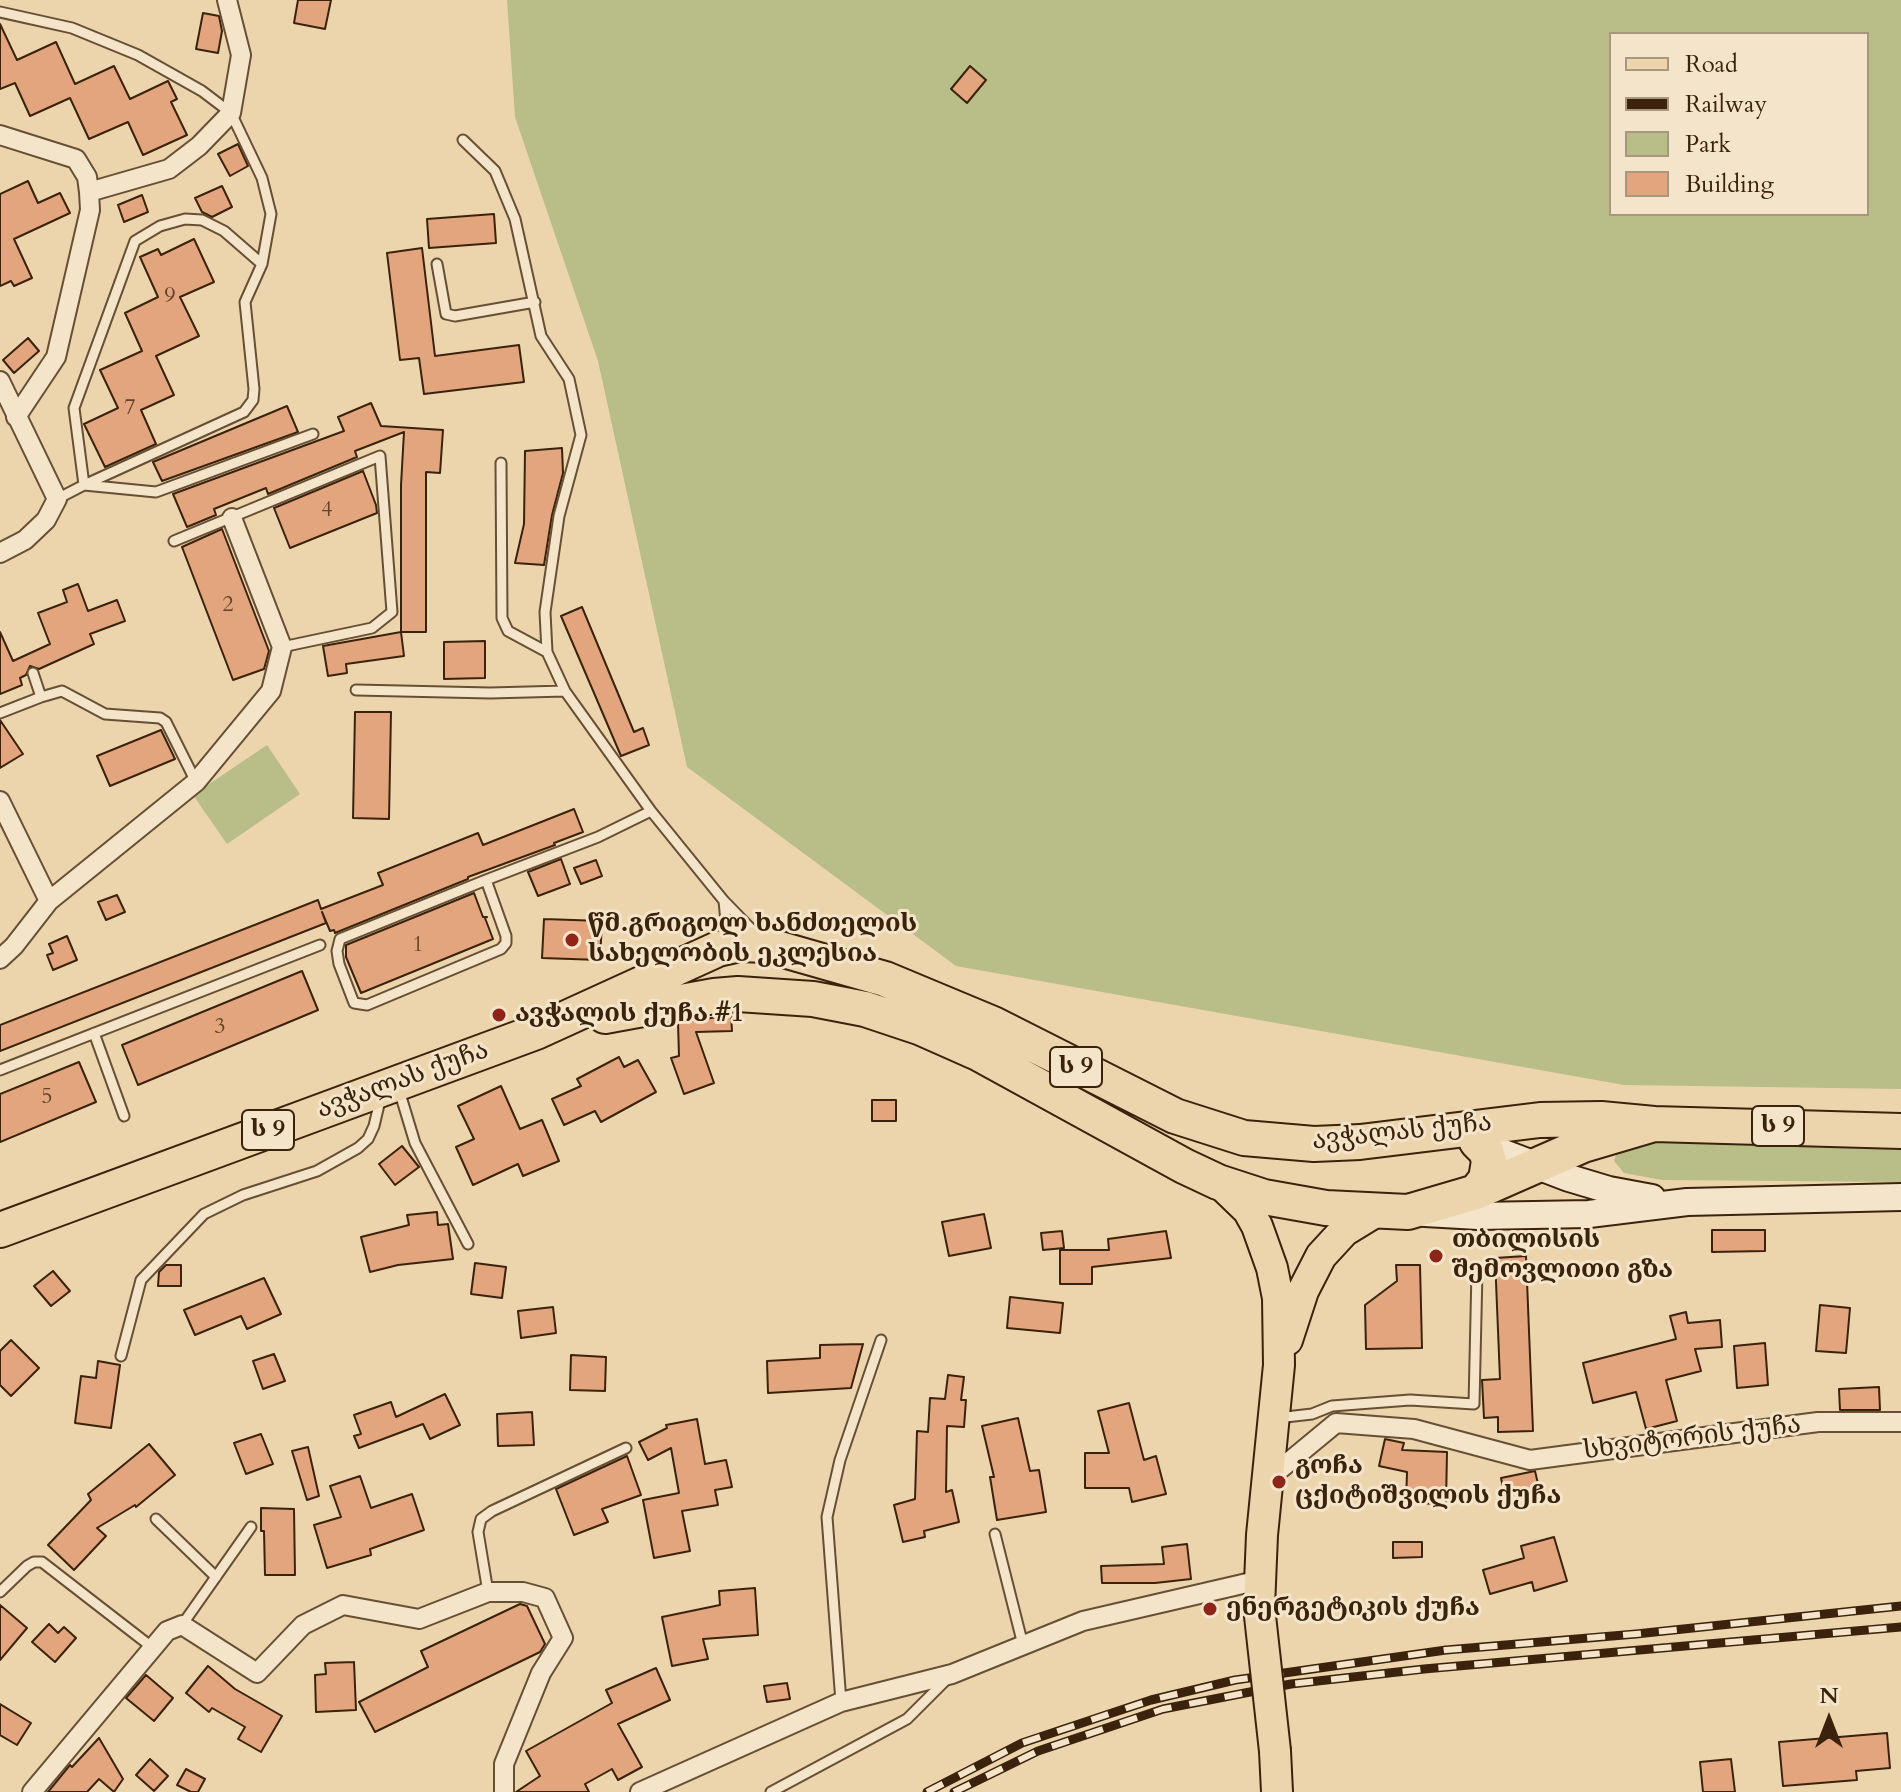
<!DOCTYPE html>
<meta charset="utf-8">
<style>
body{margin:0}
#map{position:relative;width:1901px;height:1792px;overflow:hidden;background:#ecd5ad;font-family:Cardo,serif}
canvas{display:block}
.legend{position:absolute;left:1609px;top:32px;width:260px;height:184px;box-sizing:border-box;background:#f3e4ca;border:2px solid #a9967e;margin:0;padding:10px 14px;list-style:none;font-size:24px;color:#3b220c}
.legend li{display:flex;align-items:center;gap:16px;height:40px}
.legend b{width:40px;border:2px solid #a9967e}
.north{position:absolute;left:1789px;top:1680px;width:80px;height:80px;-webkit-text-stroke:6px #f3e4ca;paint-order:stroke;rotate:0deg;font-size:22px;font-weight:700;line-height:32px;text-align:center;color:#3b220c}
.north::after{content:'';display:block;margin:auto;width:28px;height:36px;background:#3b220c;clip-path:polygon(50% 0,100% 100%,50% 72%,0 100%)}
</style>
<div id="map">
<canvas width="1901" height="1792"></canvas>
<ul class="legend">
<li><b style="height:10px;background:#ecd5ad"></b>Road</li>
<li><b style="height:10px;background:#3b220c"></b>Railway</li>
<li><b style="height:22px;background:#b9bd88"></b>Park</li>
<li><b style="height:22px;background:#e2a57e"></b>Building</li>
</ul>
<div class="north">N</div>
</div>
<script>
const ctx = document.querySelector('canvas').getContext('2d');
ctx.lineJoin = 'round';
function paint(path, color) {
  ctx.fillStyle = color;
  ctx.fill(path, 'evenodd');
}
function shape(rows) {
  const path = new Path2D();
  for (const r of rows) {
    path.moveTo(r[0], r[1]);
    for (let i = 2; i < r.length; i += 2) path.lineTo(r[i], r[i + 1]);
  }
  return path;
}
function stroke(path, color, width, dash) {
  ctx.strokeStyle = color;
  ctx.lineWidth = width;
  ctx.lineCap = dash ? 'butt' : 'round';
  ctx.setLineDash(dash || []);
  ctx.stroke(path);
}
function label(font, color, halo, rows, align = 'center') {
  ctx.font = font + ' Cardo,"Noto Serif Georgian",serif';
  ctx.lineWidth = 6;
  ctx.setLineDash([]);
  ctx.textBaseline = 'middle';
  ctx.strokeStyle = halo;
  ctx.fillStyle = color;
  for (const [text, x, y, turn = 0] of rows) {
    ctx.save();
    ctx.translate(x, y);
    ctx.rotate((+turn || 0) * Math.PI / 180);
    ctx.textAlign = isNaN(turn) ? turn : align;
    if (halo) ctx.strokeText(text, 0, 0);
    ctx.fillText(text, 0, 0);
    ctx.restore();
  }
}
paint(shape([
 [507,0,1901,0,1901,1089,1624,1085,956,966,687,767,598,361,515,117],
 [1611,34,1867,34,1867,214,1611,214],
 [267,745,300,794,227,844,193,795],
 [1668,1139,1901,1142,1901,1182,1662,1180,1624,1173,1614,1161,1617,1152,1626,1147]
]), '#b9bd88');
const building = shape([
 [298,0,331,0,325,29,294,23,298,0],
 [203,13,219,16,222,31,218,53,196,49,203,13],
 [0,24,17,60,56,42,75,84,114,66,130,99,168,81,177,99,171,102,187,135,143,155,128,122,89,139,70,98,30,116,15,83,0,89,0,24],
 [970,66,986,80,967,103,951,89,970,66],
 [238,144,248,166,230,176,218,154,238,144],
 [28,181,38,203,60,193,70,213,14,239,32,278,14,286,11,281,0,286,0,194,28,181],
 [222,186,232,207,212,217,202,212,195,198,222,186],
 [142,195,148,212,124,222,118,205,142,195],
 [494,214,496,243,429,248,427,219,494,214],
 [194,239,214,282,180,297,199,336,156,356,174,395,141,410,156,444,105,467,84,424,118,408,100,370,142,351,125,313,158,297,140,257,158,249,161,255,194,239],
 [422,248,435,356,519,345,524,382,424,394,419,358,400,360,387,253,422,248],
 [28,338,39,351,14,373,3,360,28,338],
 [371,403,381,426,443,430,440,473,426,472,426,632,401,632,401,485,404,432,355,451,357,457,268,494,266,488,214,509,216,515,187,527,173,494,344,431,338,417,371,403],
 [287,406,298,432,162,481,153,462,287,406],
 [562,448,563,473,552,515,544,565,515,563,524,524,525,451,562,448],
 [363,471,376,505,377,513,290,548,274,508,363,471],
 [222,529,269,651,264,669,233,680,182,547,222,529],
 [78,584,88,611,117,600,125,621,90,634,94,644,39,669,30,666,26,675,20,678,22,685,0,694,0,632,13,661,50,644,38,613,67,602,63,590,78,584],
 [582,607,634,732,643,728,649,745,621,756,561,616,582,607],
 [401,632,404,656,346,664,347,673,328,676,323,646,401,632],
 [485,641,485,678,444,679,444,642,485,641],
 [355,712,391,712,389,819,353,818,355,712],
 [0,720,23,754,0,768,0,720],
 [161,730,175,759,110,786,97,756,161,730],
 [574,809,583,832,554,843,555,845,468,877,468,879,335,933,334,930,330,931,322,912,326,923,0,1051,0,1025,318,900,321,909,383,885,378,873,478,833,483,845,574,809],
 [561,859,570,884,538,896,528,872,561,859],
 [596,860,602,876,581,884,574,868,596,860],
 [474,893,483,917,487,917,485,918,493,939,361,993,346,957,346,945,474,893],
 [117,895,125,912,106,920,98,902,117,895],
 [544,919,602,921,600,960,542,958,544,919],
 [67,936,77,960,53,970,47,955,53,953,49,944,67,936],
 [302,971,318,1010,138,1085,122,1045,302,971],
 [731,1015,732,1031,696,1032,714,1083,684,1094,671,1058,679,1056,678,1023,731,1015],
 [619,1057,624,1067,638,1060,656,1092,601,1122,595,1111,564,1125,552,1099,581,1086,577,1079,619,1057],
 [79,1062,96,1102,0,1142,0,1094,79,1062],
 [501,1086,520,1129,542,1120,559,1161,523,1176,518,1164,473,1185,456,1147,474,1139,458,1106,501,1086],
 [872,1100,896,1100,896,1121,872,1121,872,1100],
 [402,1146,419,1167,395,1185,379,1164,402,1146],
 [437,1212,438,1225,448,1224,453,1259,398,1265,370,1272,361,1237,409,1225,407,1215,437,1212],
 [984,1214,991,1248,949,1256,942,1222,984,1214],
 [1712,1230,1765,1230,1765,1251,1712,1252,1712,1230],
 [1062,1231,1064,1248,1043,1250,1041,1233,1062,1231],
 [1166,1231,1171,1258,1092,1267,1092,1284,1060,1284,1060,1250,1109,1250,1108,1239,1166,1231],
 [1526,1256,1533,1431,1498,1432,1498,1417,1484,1418,1482,1380,1500,1379,1495,1258,1526,1256],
 [475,1263,506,1267,502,1298,471,1294,475,1263],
 [166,1265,181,1265,181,1286,158,1286,159,1272,166,1265],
 [1396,1265,1420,1265,1422,1348,1366,1349,1365,1305,1397,1281,1396,1265],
 [53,1271,70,1291,51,1306,34,1286,53,1271],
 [264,1278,281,1314,247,1329,241,1316,195,1335,184,1310,264,1278],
 [1010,1297,1063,1303,1060,1333,1007,1328,1010,1297],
 [1820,1305,1850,1308,1846,1353,1816,1351,1820,1305],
 [553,1307,556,1333,521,1338,518,1311,553,1307],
 [1686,1312,1688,1323,1720,1320,1722,1347,1695,1349,1701,1371,1666,1380,1677,1421,1646,1429,1636,1392,1593,1403,1583,1363,1676,1339,1670,1316,1686,1312],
 [11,1340,39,1368,11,1396,0,1385,0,1351,11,1340],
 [1765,1343,1768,1385,1737,1388,1734,1346,1765,1343],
 [863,1344,851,1388,768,1393,767,1361,820,1358,820,1345,863,1344],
 [274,1354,285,1381,263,1389,253,1361,274,1354],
 [571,1355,606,1357,605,1391,570,1390,571,1355],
 [98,1361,120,1365,111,1428,75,1423,81,1376,96,1378,98,1361],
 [948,1375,964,1377,961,1400,966,1400,964,1427,947,1426,946,1492,952,1490,959,1522,924,1531,925,1537,903,1542,894,1505,915,1499,917,1431,928,1432,930,1398,945,1399,948,1375],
 [1879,1387,1880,1410,1840,1410,1839,1389,1879,1387],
 [445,1394,460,1425,430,1439,423,1424,359,1448,354,1436,361,1434,354,1415,391,1402,396,1417,445,1394],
 [1129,1403,1144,1460,1156,1456,1166,1494,1132,1502,1129,1488,1085,1488,1085,1453,1109,1453,1098,1411,1129,1403],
 [532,1412,534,1445,498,1446,497,1414,532,1412],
 [1018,1418,1030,1471,1039,1470,1046,1512,997,1520,990,1477,994,1477,982,1426,1018,1418],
 [697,1419,705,1464,726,1460,732,1487,715,1490,718,1505,682,1511,690,1551,654,1558,643,1500,679,1493,671,1448,648,1460,639,1442,667,1428,666,1425,697,1419],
 [261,1434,273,1464,246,1474,234,1443,261,1434],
 [1385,1439,1404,1443,1402,1450,1447,1452,1446,1504,1406,1503,1407,1472,1379,1466,1385,1439],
 [149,1444,175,1475,136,1507,135,1505,97,1528,106,1536,74,1570,48,1545,91,1500,88,1494,149,1444],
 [308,1447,319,1496,307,1500,292,1451,308,1447],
 [627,1456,641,1495,602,1509,608,1522,574,1535,556,1489,627,1456],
 [1535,1471,1539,1488,1505,1496,1501,1478,1535,1471],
 [360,1476,371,1508,412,1494,424,1530,370,1549,371,1555,327,1568,314,1525,341,1517,330,1486,360,1476],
 [261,1508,294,1509,295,1575,265,1575,264,1531,261,1531,261,1508],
 [1554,1537,1567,1581,1534,1591,1532,1582,1490,1594,1483,1570,1524,1558,1521,1546,1554,1537],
 [1393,1542,1422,1542,1422,1557,1393,1558,1393,1542],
 [1187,1544,1191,1579,1155,1583,1102,1583,1101,1566,1164,1564,1162,1547,1187,1544],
 [755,1588,758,1635,703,1639,708,1659,672,1666,662,1617,720,1605,719,1591,755,1588],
 [520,1604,527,1606,545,1644,540,1652,375,1732,359,1702,428,1667,421,1651,520,1604],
 [0,1605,27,1628,0,1660,0,1605],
 [49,1624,58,1633,64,1627,76,1638,55,1662,32,1642,49,1624],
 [354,1662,356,1710,316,1712,315,1675,326,1674,325,1663,354,1662],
 [208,1666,235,1689,282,1716,261,1752,238,1739,245,1727,212,1708,209,1712,186,1693,208,1666],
 [656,1668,670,1700,618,1724,642,1767,618,1780,612,1769,585,1784,589,1792,516,1792,540,1776,526,1751,612,1703,606,1690,656,1668],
 [146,1675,173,1698,154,1721,126,1698,146,1675],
 [787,1683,790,1699,767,1702,764,1686,787,1683],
 [0,1704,31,1723,17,1745,0,1735,0,1704],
 [1887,1733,1890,1768,1856,1771,1857,1780,1783,1786,1779,1742,1887,1733],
 [99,1738,123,1779,114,1792,99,1779,87,1792,48,1792,70,1765,72,1767,99,1738],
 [150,1759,168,1776,154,1791,136,1775,150,1759],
 [1731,1759,1735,1792,1703,1792,1700,1762,1731,1759],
 [186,1769,205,1779,198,1792,191,1792,177,1785,186,1769]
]);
paint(building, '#e2a57e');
stroke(building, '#3b220c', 2);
const lane = shape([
 [0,12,72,28,138,55,202,91,231,113,262,178,271,214,262,264,245,302,254,389,253,400,244,412,84,485,156,492,313,434],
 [463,140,495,171,515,219,541,336,569,379,581,435,559,516,545,612,547,652,565,691,651,811,724,901,757,935],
 [437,264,446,314,455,316,535,302],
 [501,463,502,618,508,631,547,652],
 [57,499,84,485,74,408,135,241,160,226,185,219,202,220,224,231,262,264],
 [174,541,380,456,392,612,372,628,282,647],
 [356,690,490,693,565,691],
 [41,697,62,691,105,714,160,718,166,722,196,782],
 [0,713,41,697,33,673],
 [486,880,506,936,506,943,501,949,367,1005,354,1003,339,964,337,951,340,939,486,880,598,837,651,811],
 [724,901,728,942],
 [94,1033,124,1116],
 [0,1070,320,945],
 [399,1090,415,1143,468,1244],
 [121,1356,141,1280,204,1214,243,1195,317,1171,358,1148,368,1139,374,1126,381,1096],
 [1277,1418,1312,1414,1332,1406,1410,1400,1474,1404,1477,1271],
 [156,1519,216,1577],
 [995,1534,1023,1645],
 [0,1592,27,1566,34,1562,42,1562,153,1648],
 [488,1592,478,1532,481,1519,492,1511,626,1448],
 [182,1625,251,1527],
 [841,1702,827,1517,840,1460,881,1340],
 [771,1792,907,1719,948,1678]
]);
const street = shape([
 [0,135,76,159,87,177,89,192,90,210,56,357,16,417],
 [89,192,169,169,199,146,231,113,241,55,227,0],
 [0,381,57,499,46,520,25,540,0,553],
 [0,801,49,901],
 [0,959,14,946,49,901,196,782,271,691,282,647,232,518],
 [1267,1480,1336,1423,1414,1429,1530,1460,1818,1422,1901,1422],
 [32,1792,167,1631,182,1625,257,1673,303,1625,343,1605,419,1619,488,1592,523,1592,545,1598,563,1638,541,1673,504,1764,504,1792],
 [640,1792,841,1702,952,1674,1083,1621,1260,1580]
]);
const secondary = shape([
 [1472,1141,1569,1178,1609,1190,1652,1198],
 [1425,1213,1478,1216,1589,1214,1687,1202,1901,1197]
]);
const primary = shape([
 [1220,1183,1248,1210,1257,1226,1272,1268,1278,1298,1279,1365,1262,1535,1259,1607],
 [1287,1340,1303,1291,1321,1256,1344,1231,1375,1212],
 [1275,1751,1277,1792]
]);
const highway = shape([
 [605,1016,714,996,738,994,813,999,865,1009,919,1027,980,1054,1184,1166,1218,1182,1264,1197,1326,1208,1408,1212,1476,1192,1583,1145,1654,1124,1901,1131],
 [1476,1192,1486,1179,1489,1161,1486,1151,1477,1142],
 [0,1230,536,1032,718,949,740,944,766,945,885,979,993,1024,1175,1116,1244,1138,1314,1144,1360,1142,1540,1120,1601,1119,1654,1124]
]);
stroke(lane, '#674f34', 13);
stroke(street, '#674f34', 22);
stroke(secondary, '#3b220c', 30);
stroke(primary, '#3b220c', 34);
stroke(highway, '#3b220c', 38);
stroke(lane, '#f3e4ca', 9);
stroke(street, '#f3e4ca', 18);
stroke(secondary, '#f3e4ca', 26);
stroke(primary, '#ecd5ad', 30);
stroke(highway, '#ecd5ad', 34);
const rail = shape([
 [927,1792,1022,1743,1151,1700,1235,1680,1446,1650,1636,1634,1901,1606],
 [954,1792,1038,1751,1163,1709,1291,1684,1424,1669,1901,1627]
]);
stroke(rail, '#3b220c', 9);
stroke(rail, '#f3e4ca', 6, [18]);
const primaryBridge = shape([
 [1259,1607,1275,1751]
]);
stroke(primaryBridge, '#3b220c', 34, []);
stroke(primaryBridge, '#ecd5ad', 30);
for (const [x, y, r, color] of [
 [572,940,8,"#8f2418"],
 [499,1015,8,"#8f2418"],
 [1436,1256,8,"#8f2418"],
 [1279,1482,8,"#8f2418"],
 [1210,1609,8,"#8f2418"]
]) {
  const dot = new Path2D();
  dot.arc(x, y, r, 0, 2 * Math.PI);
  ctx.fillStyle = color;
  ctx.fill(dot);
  stroke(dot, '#f3e4ca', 3);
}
label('22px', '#654328', null, [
 ["9",170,297],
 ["7",130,409],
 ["4",327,511],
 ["2",228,606],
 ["1",418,946],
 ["3",220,1028],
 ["5",47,1098]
]);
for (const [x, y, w] of [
 [1076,1067,52],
 [1778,1126,52],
 [268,1130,52]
]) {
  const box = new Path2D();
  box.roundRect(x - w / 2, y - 20, w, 40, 6);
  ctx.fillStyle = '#f3e4ca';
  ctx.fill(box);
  stroke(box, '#3b220c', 2);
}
label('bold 24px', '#3b220c', null, [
 ["ს 9",1076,1067],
 ["ს 9",1778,1126],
 ["ს 9",268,1130]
]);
label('bold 26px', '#3b220c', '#f3e4ca', [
 ["წმ.გრიგოლ ხანძთელის",588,925],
 ["სახელობის ეკლესია",588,955],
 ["ავჭალის ქუჩა #1",515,1015],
 ["თბილისის",1452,1241],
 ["შემოვლითი გზა",1452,1271],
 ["გოჩა",1295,1467],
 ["ცქიტიშვილის ქუჩა",1295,1497],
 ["ენერგეტიკის ქუჩა",1226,1609]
], 'left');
label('26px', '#3b220c', '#f3e4ca', [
 ["ავჭალას ქუჩა",403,1081,-20],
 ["ავჭალას ქუჩა",1402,1133,-6],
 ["სხვიტორის ქუჩა",1692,1439,-7]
]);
</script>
